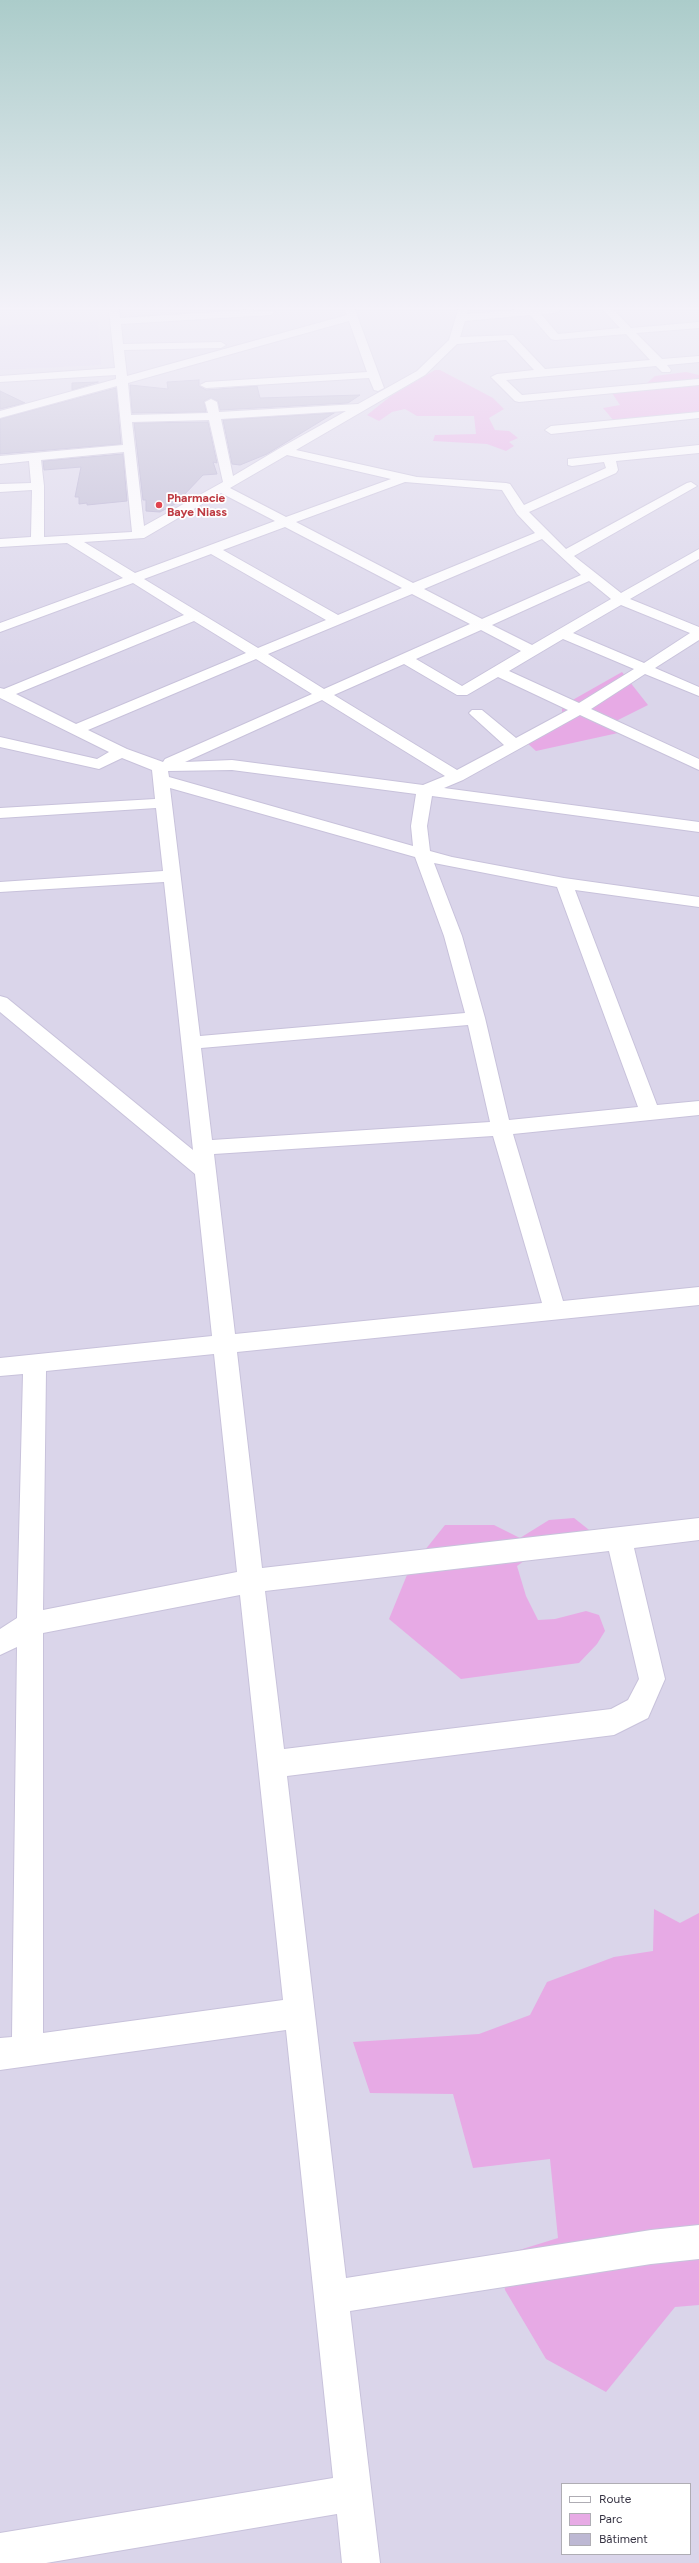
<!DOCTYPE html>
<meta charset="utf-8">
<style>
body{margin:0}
#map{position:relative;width:699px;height:2563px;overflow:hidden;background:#e7e3f2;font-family:Figtree,sans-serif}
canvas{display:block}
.legend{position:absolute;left:561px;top:2483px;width:130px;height:72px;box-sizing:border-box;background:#fff;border:1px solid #afadb4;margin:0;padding:5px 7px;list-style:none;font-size:12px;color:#363343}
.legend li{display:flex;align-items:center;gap:8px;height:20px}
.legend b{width:20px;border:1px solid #afadb4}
</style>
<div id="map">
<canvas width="699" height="2563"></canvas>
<ul class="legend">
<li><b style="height:5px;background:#fff"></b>Route</li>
<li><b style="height:11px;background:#e7aae5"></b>Parc</li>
<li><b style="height:11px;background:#bdb8d3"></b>Bâtiment</li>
</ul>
</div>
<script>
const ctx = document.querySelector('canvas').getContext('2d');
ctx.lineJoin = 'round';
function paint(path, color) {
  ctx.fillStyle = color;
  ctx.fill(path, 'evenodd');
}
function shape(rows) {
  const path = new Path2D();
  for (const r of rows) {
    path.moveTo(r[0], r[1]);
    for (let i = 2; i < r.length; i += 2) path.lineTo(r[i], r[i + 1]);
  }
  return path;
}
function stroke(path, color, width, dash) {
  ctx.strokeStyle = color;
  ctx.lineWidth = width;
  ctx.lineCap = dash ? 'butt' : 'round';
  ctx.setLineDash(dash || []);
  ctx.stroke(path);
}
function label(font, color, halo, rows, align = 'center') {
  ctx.font = font + ' Figtree,sans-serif';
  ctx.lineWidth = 3.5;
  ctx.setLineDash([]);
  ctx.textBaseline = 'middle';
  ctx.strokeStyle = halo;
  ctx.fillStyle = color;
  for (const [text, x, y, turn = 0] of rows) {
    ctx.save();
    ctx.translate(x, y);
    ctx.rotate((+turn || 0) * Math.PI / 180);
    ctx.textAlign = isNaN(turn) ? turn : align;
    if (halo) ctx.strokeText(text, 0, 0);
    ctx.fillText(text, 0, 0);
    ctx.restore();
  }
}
paint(shape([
 [0,310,699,310,699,2563,0,2563],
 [562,2484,690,2484,690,2554,562,2554]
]), '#dad5ea');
paint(shape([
 [98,321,101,365,0,370,0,326]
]), '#d5cceb');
paint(shape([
 [435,370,440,370,493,398,504,409,489,418,495,430,509,431,518,438,509,442,514,446,506,451,487,444,433,441,435,435,476,434,474,416,417,416,405,409,392,412,379,421,367,415,391,396],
 [686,372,699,375,699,379,693,380,699,386,699,413,614,421,603,408,620,405,608,387,646,384,655,376],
 [622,672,648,705,608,725,618,730,618,733,536,751,524,740,562,726,562,706],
 [574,1518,598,1537,539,1550,517,1566,526,1596,538,1620,555,1619,586,1611,599,1615,605,1631,597,1644,579,1663,461,1679,389,1619,409,1570,445,1525,494,1525,520,1538,549,1520],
 [654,1909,680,1923,699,1913,699,2305,675,2307,606,2392,546,2359,505,2290,500,2256,558,2238,550,2159,473,2168,453,2094,370,2093,353,2042,479,2034,530,2015,547,1982,614,1957,653,1951]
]), '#e7aae5');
const building = shape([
 [199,380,199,386,206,390,257,386,260,398,360,395,348,403,220,410,218,401,210,398,204,401,206,412,132,413,130,385,168,389,167,382,199,380],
 [98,382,72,390,72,383,98,382],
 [116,388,121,444,0,454,0,419,116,388],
 [0,391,25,403,0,409,0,391],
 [334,413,267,454,240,465,232,464,223,420,334,413],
 [208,422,217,463,213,462,217,474,203,475,183,496,184,499,160,512,146,511,146,500,143,500,134,423,208,422],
 [123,454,127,501,87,505,87,503,79,504,79,497,75,497,81,467,44,470,43,461,123,454]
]);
paint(building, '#bdb8d3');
stroke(building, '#b2abce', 1);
const street = shape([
 [109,310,119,310,120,318,249,310,275,312,270,315,121,324,123,344,221,342,226,345,221,348,124,350,127,376,347,315,345,310,355,310,384,388,378,391,374,390,369,378,206,388,200,385,206,382,367,372,349,321,128,383,131,415,208,413,205,402,211,399,217,402,219,412,358,404,417,371,449,340,458,310,468,310,467,314,517,310,560,310,555,313,541,314,558,334,620,328,603,310,614,310,631,328,699,322,699,328,636,333,662,359,699,356,699,362,667,365,671,370,670,372,662,372,656,366,506,380,522,395,699,379,699,385,519,402,515,401,491,377,497,374,534,370,506,340,457,344,425,375,296,450,417,477,506,483,510,484,524,505,606,468,604,462,572,466,568,465,568,459,699,445,699,453,616,461,618,470,616,473,529,512,566,549,687,483,691,482,697,486,574,556,621,593,699,549,699,559,630,599,699,627,699,640,655,668,699,687,699,696,645,674,591,709,699,759,699,770,580,715,463,780,444,788,699,822,699,832,432,796,427,826,430,851,452,857,564,878,699,897,699,907,575,890,657,1105,699,1101,699,1115,513,1134,563,1301,699,1287,699,1305,237,1352,262,1568,699,1518,699,1540,634,1548,665,1679,648,1718,614,1735,287,1776,346,2278,651,2230,699,2225,699,2259,651,2264,350,2311,380,2563,342,2563,337,2514,46,2563,0,2563,0,2533,333,2478,286,2030,0,2070,0,2038,12,2037,17,1647,0,1655,0,1629,17,1618,23,1374,0,1376,0,1358,212,1336,195,1174,0,1012,0,996,7,998,193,1150,164,882,0,892,0,882,163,871,156,808,0,818,0,808,155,799,152,770,122,758,99,769,0,747,0,737,97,759,109,752,0,698,0,688,4,689,184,615,133,583,0,632,0,623,123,578,67,543,0,547,0,539,31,537,32,490,0,492,0,484,31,483,29,461,0,464,0,456,123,445,117,386,0,418,0,411,116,379,116,375,0,382,0,376,115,368,109,310],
 [530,315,551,339,555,340,626,334,650,360,545,369,513,335,460,337,465,321,530,315],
 [346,411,280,448,233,476,221,419,346,411],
 [209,420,223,482,144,526,132,422,209,420],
 [124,452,132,532,44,537,44,486,41,460,124,452],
 [287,455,391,479,286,517,230,488,287,455],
 [405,482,502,490,517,514,535,533,413,583,296,522,405,482],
 [221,493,275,521,135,573,84,542,144,538,221,493],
 [285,527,402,588,338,615,223,550,285,527],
 [542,539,581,575,482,619,424,589,542,539],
 [211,554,326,620,258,648,144,579,211,554],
 [589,581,611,599,532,645,492,625,589,581],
 [412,594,470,624,324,689,268,654,412,594],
 [621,605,690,633,644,663,573,633,621,605],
 [194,621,246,653,76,724,16,694,194,621],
 [481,630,521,651,462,686,416,659,481,630],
 [563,639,634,669,579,703,509,671,563,639],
 [256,659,312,694,165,759,163,762,127,749,88,730,256,659],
 [404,664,457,695,467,695,498,677,568,710,516,738,482,710,472,710,469,713,472,716,504,745,457,770,334,695,404,664],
 [322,700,445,776,423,785,232,760,185,762,322,700],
 [232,770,416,794,411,826,413,846,169,777,168,771,232,770],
 [170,788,415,857,444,936,465,1013,200,1036,170,788],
 [434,863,557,887,638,1107,509,1120,485,1018,462,936,434,863],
 [468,1025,490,1122,212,1140,201,1048,468,1025],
 [493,1136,542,1303,235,1334,214,1154,493,1136],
 [214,1354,237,1572,43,1610,46,1371,214,1354],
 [609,1551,639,1679,628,1700,611,1709,284,1749,265,1591,609,1551],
 [240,1595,283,2000,43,2033,43,1633,240,1595],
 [699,412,699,418,551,434,545,430,551,426,699,412]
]);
stroke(street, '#c8c2db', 2);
paint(street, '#fff');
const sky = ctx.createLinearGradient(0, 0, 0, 669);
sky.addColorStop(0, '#abccca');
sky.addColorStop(0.46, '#f4f2f9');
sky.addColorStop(1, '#f4f2f900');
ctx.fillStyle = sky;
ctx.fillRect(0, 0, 699, 669);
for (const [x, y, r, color] of [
 [159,505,4,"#e0444e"]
]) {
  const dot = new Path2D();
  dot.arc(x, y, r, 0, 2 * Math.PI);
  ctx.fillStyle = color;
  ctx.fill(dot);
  stroke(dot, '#fff', 1.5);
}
label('bold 12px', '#be3a42', '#fff', [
 ["Pharmacie",167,498],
 ["Baye Niass",167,512]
], 'left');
</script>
